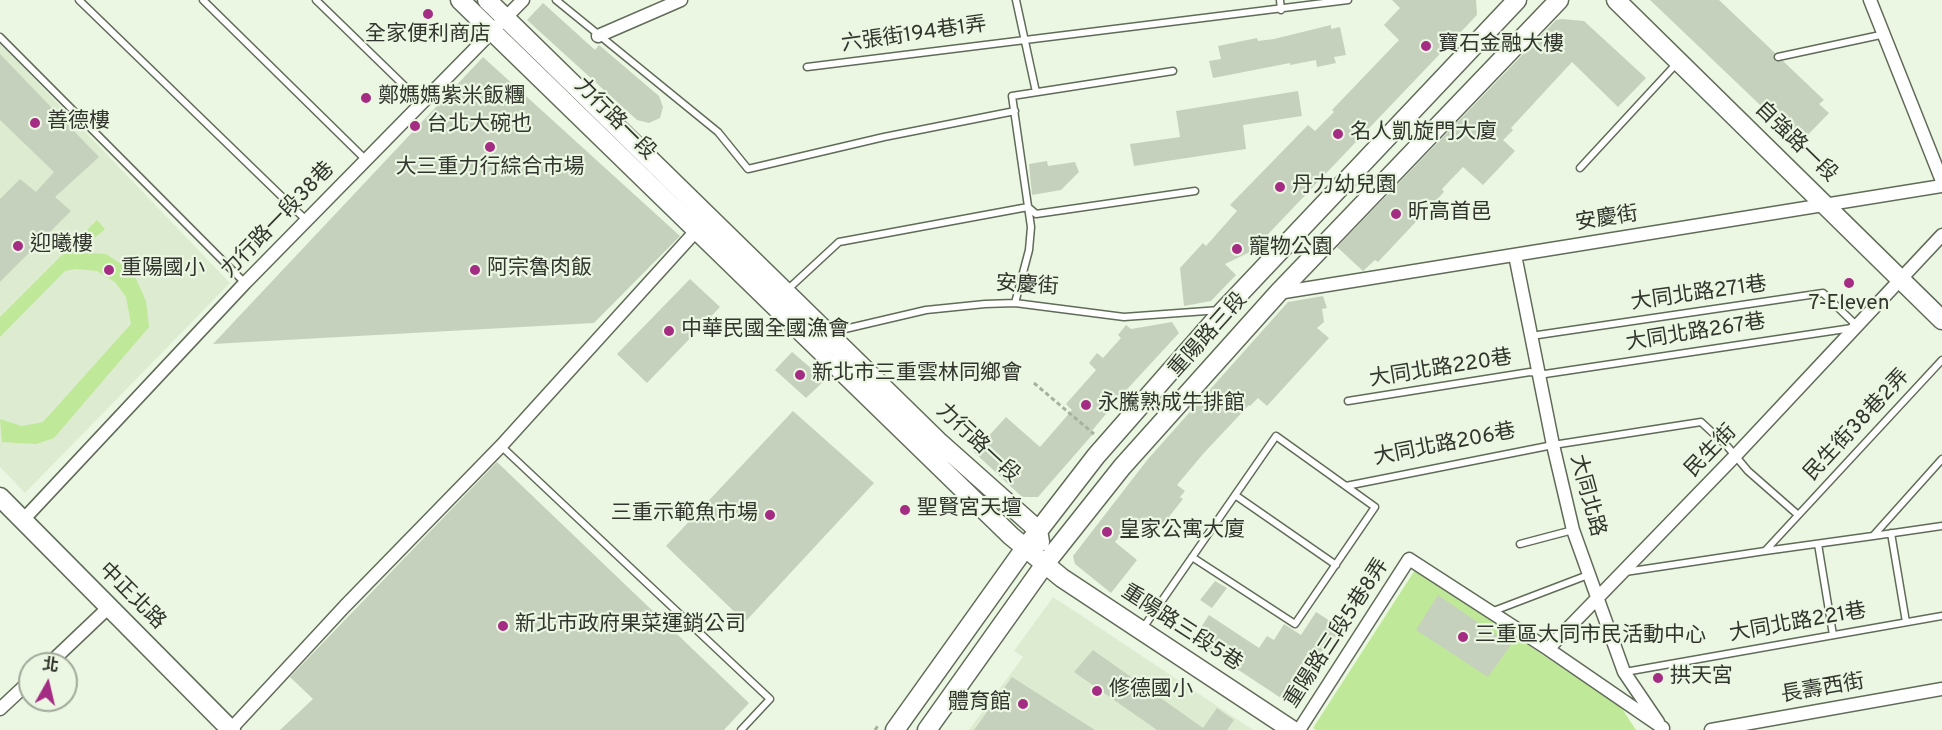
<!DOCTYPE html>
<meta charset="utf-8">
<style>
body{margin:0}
#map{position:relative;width:1942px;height:730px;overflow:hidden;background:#ebf7e2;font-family:Overpass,"Noto Sans TC",sans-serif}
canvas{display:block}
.north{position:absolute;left:18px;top:652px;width:60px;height:60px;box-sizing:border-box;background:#ebf7e2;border:2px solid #a1a99a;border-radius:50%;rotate:8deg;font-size:16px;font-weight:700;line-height:24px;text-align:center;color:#31352d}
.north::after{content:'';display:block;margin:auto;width:21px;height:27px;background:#a52c83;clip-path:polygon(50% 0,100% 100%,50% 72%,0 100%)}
</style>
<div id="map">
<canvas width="1942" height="730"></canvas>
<div class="north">北</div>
</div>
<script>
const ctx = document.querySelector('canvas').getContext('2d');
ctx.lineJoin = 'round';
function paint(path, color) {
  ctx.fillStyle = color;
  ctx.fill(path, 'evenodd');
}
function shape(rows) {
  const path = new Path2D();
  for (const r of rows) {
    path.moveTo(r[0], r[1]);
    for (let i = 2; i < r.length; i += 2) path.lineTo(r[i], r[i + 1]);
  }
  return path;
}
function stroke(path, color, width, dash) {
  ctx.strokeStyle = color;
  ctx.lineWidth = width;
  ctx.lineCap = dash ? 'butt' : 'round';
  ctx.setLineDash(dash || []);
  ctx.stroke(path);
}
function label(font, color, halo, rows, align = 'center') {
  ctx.font = font + ' Overpass,"Noto Sans TC",sans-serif';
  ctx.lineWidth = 4.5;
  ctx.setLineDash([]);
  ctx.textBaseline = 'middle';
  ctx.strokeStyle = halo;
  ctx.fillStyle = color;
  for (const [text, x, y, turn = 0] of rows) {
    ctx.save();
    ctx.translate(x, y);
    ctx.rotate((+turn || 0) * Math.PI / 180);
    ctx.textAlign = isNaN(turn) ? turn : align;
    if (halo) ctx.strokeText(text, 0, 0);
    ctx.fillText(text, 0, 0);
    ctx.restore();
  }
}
paint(shape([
 [0,43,230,283,25,493,0,467],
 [1053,597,1073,610,1253,730,969,730,1023,657,1014,651]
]), '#ddecd1');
paint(shape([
 [97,220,105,229,78,252,106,254,133,272,146,301,149,327,54,438,36,444,2,442,0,419,22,426,43,422,131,324,126,297,115,282,97,271,76,269,65,271,0,337,0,317],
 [1415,570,1621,707,1636,730,1316,730,1313,728]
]), '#bfe998');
paint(shape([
 [1392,0,1476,0,1477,15,1252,251,1225,264,1236,275,1211,301,1184,306,1180,268,1203,243,1206,246,1237,211,1230,205,1308,125,1315,131,1334,112,1332,110,1399,40,1384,25,1400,8],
 [1650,0,1719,0,1775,53,1775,61,1783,61,1824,100,1819,104,1829,113,1800,143],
 [543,3,595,50,599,45,659,96,663,107,660,118,649,123,637,120,527,20],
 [1562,19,1584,21,1646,78,1618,107,1572,62,1511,128,1513,130,1503,140,1515,151,1483,185,1463,167,1442,189,1444,192,1378,262,1375,260,1363,271,1337,247,1556,20],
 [1331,25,1331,29,1340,27,1346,55,1334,57,1336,63,1317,67,1316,60,1290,65,1290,63,1213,78,1209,61,1221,59,1218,46,1257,38,1258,41,1274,39],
 [0,54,99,157,55,197,71,211,0,282,0,199,20,179,36,192,54,172,0,120],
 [483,57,680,236,594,323,213,344],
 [1298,91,1302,116,1243,125,1246,149,1134,166,1130,144,1180,137,1176,111],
 [1047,161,1048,166,1075,162,1079,172,1061,190,1032,195,1029,164],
 [690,279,720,307,647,383,617,354],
 [1323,296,1327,308,1322,309,1324,322,1317,328,1329,338,1267,406,1258,398,1250,406,1249,405,1203,454,1177,485,1185,491,1180,497,1183,499,1157,532,1133,519,1115,542,1137,560,1111,593,1075,564,1073,556,1148,459,1288,302],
 [1172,322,1179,333,1119,398,1091,432,1093,434,1038,497,1022,497,974,452,1006,417,1040,447,1072,410,1066,404,1096,370,1089,363,1097,353,1103,358,1121,338,1118,335,1126,325,1131,329],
 [792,352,825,380,806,398,775,370],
 [793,411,874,483,745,622,666,546],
 [497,462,749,703,724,730,280,730,313,699,290,677],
 [1215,581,1227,588,1212,608,1200,600],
 [1438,595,1511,645,1488,677,1416,630],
 [1316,612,1341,628,1290,704,1193,640,1209,615,1259,648,1267,636,1274,640,1284,624,1301,635],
 [1093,650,1203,728,1217,708,1234,720,1227,730,1157,730,1074,672],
 [1012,677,1095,730,974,730]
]), '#c6d1bd');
const lane = shape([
 [79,0,306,220],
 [203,0,366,160],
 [316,0,421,102],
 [556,0,718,132,748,169,884,137,1015,111],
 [1016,0,1036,92],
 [1280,0,1281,10],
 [0,37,245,283],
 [1778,57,1885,34],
 [807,67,1348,0],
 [1580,168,1678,62],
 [786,291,839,242,1028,207,1036,214,1195,191],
 [1015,303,1029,250,1031,227,1012,96,1173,71],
 [832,332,926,310,985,304,1015,303,1124,317,1220,310],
 [1531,336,1823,293,1857,326],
 [1348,401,1530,372,1545,374,1852,328],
 [501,446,770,699,741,730],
 [1346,486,1553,445,1701,422,1727,446,1748,471,1797,514],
 [1235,495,1336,565],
 [1891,533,1906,622],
 [1873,536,1942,526],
 [1520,544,1573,530],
 [1818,544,1833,635],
 [1765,551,1873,536,1942,459],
 [1625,572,1765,551,1942,360],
 [1491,612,1588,575],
 [1143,628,1276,436,1375,507,1295,624,1192,557],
 [1625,672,1942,616]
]);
const street = shape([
 [1870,0,1942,181],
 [598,36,681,0],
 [1515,255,1553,445,1573,530,1624,672,1658,722],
 [1278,293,1942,186],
 [23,520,245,283,523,0],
 [1548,649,1735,456,1942,235],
 [49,664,109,607],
 [0,709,30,681],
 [230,730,345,606,501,446,695,232],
 [1299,730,1409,559,1548,649,1663,728],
 [1711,730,1942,689]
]);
const secondary = shape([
 [460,0,1011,536,1062,578,1292,730],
 [487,0,938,441,1038,530,1040,542],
 [1616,0,1942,320],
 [0,497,231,730],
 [895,730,1025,548,1096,456,1224,310,1517,0],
 [927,730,1045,564,1122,467,1278,293,1559,0]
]);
stroke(lane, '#616b59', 9);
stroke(street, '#616b59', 15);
stroke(secondary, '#616b59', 21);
stroke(shape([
 [1034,383,1094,434],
 [875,730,879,724]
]), '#a7b1a0', 3, [4.5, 3]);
stroke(lane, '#fff', 6);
stroke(street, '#fff', 12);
stroke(secondary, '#fff', 18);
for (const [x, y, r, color] of [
 [428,14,6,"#a52c83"],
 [1426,46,6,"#a52c83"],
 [366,98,6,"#a52c83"],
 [35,123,6,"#a52c83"],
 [415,126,6,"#a52c83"],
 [1338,134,6,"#a52c83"],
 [490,147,6,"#a52c83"],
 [1280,187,6,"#a52c83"],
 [1396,214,6,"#a52c83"],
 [18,246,6,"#a52c83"],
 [1237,249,6,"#a52c83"],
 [109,270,6,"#a52c83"],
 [475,270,6,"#a52c83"],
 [1849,283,6,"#a52c83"],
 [669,331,6,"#a52c83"],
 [800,375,6,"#a52c83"],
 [1086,405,6,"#a52c83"],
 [905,510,6,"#a52c83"],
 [770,515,6,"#a52c83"],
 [1107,532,6,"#a52c83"],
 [503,626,6,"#a52c83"],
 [1463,637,6,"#a52c83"],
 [1658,678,6,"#a52c83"],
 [1097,691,6,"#a52c83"],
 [1023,704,6,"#a52c83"]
]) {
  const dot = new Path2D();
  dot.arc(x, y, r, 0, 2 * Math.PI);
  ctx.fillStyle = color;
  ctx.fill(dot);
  stroke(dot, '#ebf7e2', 2);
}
label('21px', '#31352d', '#ebf7e2', [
 ["全家便利商店",428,36,"center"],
 ["寶石金融大樓",1438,46],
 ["鄭媽媽紫米飯糰",378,98],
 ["善德樓",47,123],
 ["台北大碗也",427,126],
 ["名人凱旋門大廈",1350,134],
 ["大三重力行綜合市場",490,169,"center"],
 ["丹力幼兒園",1292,187],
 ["昕高首邑",1408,214],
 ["迎曦樓",30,246],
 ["寵物公園",1249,249],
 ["重陽國小",121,270],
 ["阿宗魯肉飯",487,270],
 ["7-Eleven",1849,305,"center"],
 ["中華民國全國漁會",681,331],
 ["新北市三重雲林同鄉會",812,375],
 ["永騰熟成牛排館",1098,405],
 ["聖賢宮天壇",917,510],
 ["三重示範魚市場",758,515,"right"],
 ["皇家公寓大廈",1119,532],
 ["新北市政府果菜運銷公司",515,626],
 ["三重區大同市民活動中心",1475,637],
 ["拱天宮",1670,678],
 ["修德國小",1109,691],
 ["體育館",1011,704,"right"]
], 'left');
label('21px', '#31352d', '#ebf7e2', [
 ["六張街194巷1弄",914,36,-8],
 ["力行路一段",614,120,45],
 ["自強路一段",1795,143,44],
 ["安慶街",1607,220,-9],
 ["力行路一段38巷",279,221,-46],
 ["安慶街",1027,287,4],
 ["大同北路271巷",1699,295,-8],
 ["大同北路267巷",1696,334,-9],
 ["重陽路三段",1209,336,-48],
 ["大同北路220巷",1441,370,-9],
 ["民生街38巷2弄",1858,426,-47],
 ["力行路一段",977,444,43],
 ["大同北路206巷",1445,446,-11],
 ["民生街",1712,452,-46],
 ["大同北路",1586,496,75],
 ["中正北路",131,597,45],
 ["大同北路221巷",1798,624,-10],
 ["重陽路三段5巷",1181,629,33],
 ["重陽路三段5巷8弄",1338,634,-57],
 ["長壽西街",1823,690,-10]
]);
</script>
